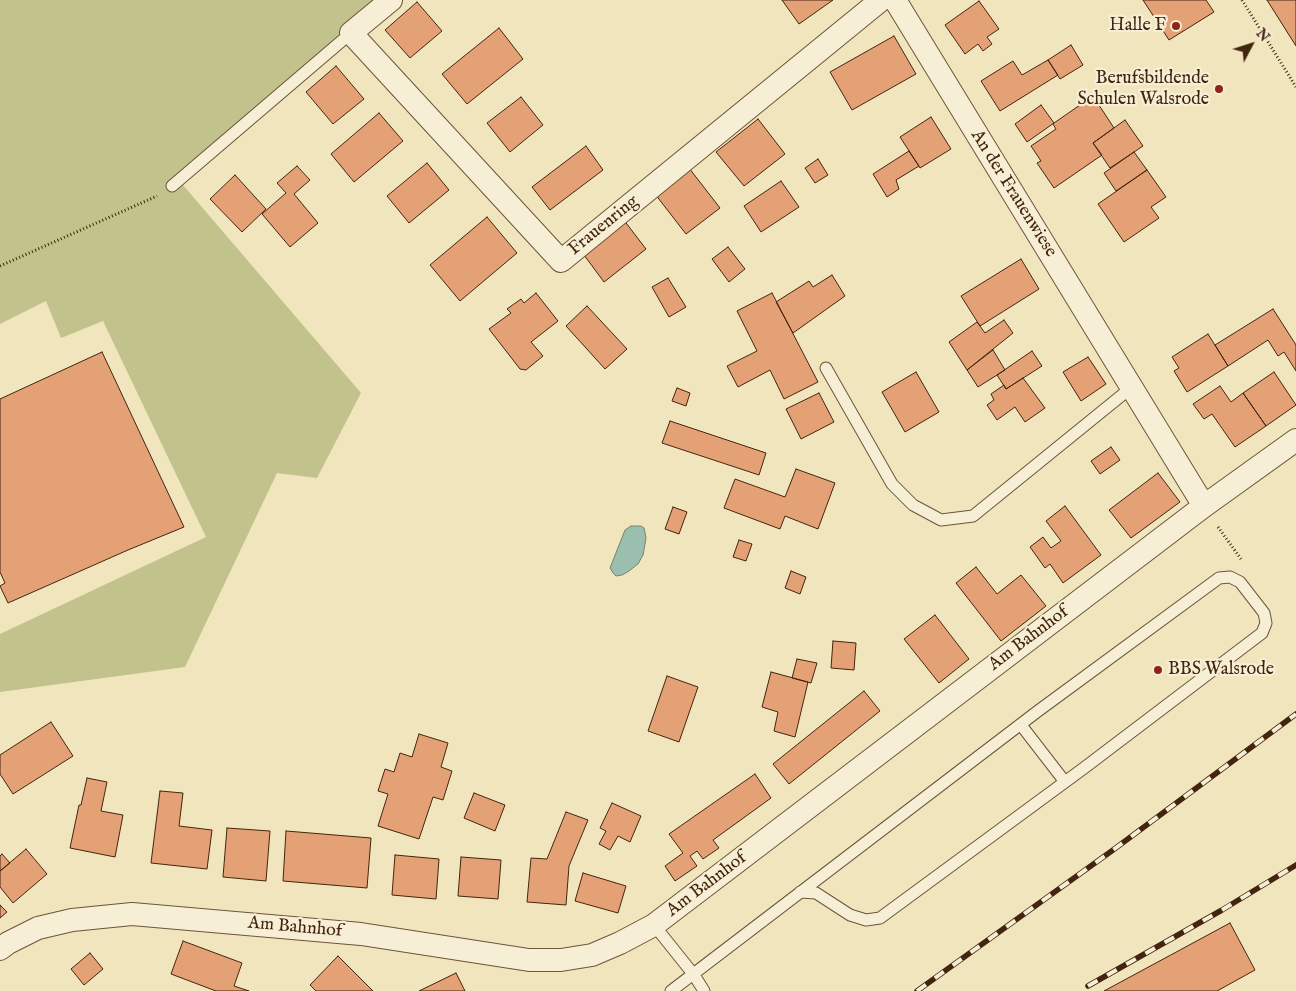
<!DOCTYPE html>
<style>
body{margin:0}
#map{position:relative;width:1296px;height:991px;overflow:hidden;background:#f1e5be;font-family:"IM FELL English",serif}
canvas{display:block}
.north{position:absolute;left:1226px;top:20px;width:50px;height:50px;-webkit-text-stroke:4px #f6eed5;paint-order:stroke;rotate:50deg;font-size:14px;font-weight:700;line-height:20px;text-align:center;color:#43240e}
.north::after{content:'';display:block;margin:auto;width:18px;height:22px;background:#43240e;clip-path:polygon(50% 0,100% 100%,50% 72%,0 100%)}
</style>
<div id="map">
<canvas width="1296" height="991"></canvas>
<div class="north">N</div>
</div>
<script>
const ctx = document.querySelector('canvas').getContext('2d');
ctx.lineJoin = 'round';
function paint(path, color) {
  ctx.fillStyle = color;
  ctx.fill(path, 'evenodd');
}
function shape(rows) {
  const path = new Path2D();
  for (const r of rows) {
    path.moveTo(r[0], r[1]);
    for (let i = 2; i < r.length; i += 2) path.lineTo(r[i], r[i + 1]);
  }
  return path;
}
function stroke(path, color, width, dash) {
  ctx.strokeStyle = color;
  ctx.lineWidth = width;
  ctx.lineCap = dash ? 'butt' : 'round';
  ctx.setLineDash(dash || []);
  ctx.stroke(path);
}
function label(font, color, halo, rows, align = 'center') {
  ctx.font = font + ' "IM FELL English",serif';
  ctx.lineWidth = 4.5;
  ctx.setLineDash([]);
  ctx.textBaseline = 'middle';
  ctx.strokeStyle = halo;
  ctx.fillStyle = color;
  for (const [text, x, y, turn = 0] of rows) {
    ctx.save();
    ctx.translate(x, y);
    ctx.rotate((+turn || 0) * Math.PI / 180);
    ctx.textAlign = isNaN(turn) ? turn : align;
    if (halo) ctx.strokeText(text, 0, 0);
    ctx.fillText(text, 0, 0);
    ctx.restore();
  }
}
paint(shape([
 [0,0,398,0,177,178,361,393,317,478,277,473,185,667,0,692,0,634,206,537,103,321,61,338,46,301,0,324]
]), '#c2c28c');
const water = shape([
 [631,526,641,526,644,528,646,538,643,555,638,564,629,571,622,575,616,576,613,573,610,568,625,530,631,526]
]);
paint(water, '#9bbfae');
stroke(water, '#78816e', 1);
const building = shape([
 [782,0,833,0,799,24,782,0],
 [1143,0,1206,0,1214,12,1169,40,1143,0],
 [1267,0,1296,0,1296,46,1267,0],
 [979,1,999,29,987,37,992,44,983,51,978,44,965,54,945,25,979,1],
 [417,2,442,31,410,58,385,30,417,2],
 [499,28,523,59,467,104,442,74,499,28],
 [894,36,916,74,852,110,830,72,894,36],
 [1071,45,1083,65,1060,79,1048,60,1071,45],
 [1048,60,1058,75,1000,111,981,81,1013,61,1022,75,1048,60],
 [336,66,364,99,333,124,306,92,336,66],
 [1093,96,1114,128,1093,143,1102,155,1054,188,1037,163,1041,161,1031,146,1056,129,1053,124,1054,123,1093,96],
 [521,97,543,125,510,152,487,123,521,97],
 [1041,105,1054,123,1027,142,1015,124,1041,105],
 [379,113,403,141,354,182,331,154,379,113],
 [931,117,951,149,920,168,900,137,931,117],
 [758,119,785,154,744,186,716,152,758,119],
 [1125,120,1143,146,1110,168,1093,143,1125,120],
 [586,146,603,170,550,210,532,187,586,146],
 [909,151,919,166,896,180,899,189,887,197,873,174,909,151],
 [1134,152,1147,170,1116,191,1104,173,1134,152],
 [818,159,828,175,815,183,805,168,818,159],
 [427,163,449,190,409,223,387,196,427,163],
 [297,166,310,180,294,194,318,223,290,247,262,214,286,193,277,183,297,166],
 [689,168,720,208,686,234,655,194,689,168],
 [1147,170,1166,197,1151,207,1159,218,1124,242,1098,204,1147,170],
 [235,175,266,209,242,232,210,199,235,175],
 [781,181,799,207,761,232,744,206,781,181],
 [487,217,517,253,460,301,430,265,487,217],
 [623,219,646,249,604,282,581,251,623,219],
 [728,247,745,269,729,282,712,259,728,247],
 [1021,259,1039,289,980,326,961,296,1021,259],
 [832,275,845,296,793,333,776,302,809,281,813,287,832,275],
 [668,278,686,307,669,317,652,287,668,278],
 [536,293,558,321,531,342,543,356,526,370,520,369,489,329,511,313,507,309,521,299,524,303,536,293],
 [772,293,818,382,784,399,770,370,738,387,727,366,757,351,737,311,772,293],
 [587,306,627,349,605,369,566,326,587,306],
 [1273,309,1296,345,1296,371,1284,352,1278,356,1268,340,1228,366,1215,345,1273,309],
 [1004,320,1013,333,967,370,949,342,977,322,985,333,1004,320],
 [1208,334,1228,366,1187,392,1174,371,1179,368,1172,357,1208,334],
 [993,350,1005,370,978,387,967,370,993,350],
 [1032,351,1042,366,1006,389,997,375,1032,351],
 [102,352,184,527,128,550,8,603,0,586,5,583,0,572,0,399,102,352],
 [1088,357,1106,384,1081,401,1063,372,1088,357],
 [916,372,939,412,905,432,882,392,916,372],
 [1274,372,1296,405,1266,426,1243,393,1274,372],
 [1023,378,1045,408,1025,422,1015,407,997,420,987,405,994,400,991,394,1004,385,1006,389,1023,378],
 [1220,386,1231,402,1243,393,1266,426,1235,447,1212,414,1204,419,1193,404,1220,386],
 [677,388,690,393,686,406,672,401,677,388],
 [819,393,834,422,801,439,786,409,819,393],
 [670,421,766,453,759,475,662,443,670,421],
 [1111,447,1120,460,1100,474,1091,461,1111,447],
 [796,469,835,483,818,529,785,516,780,529,724,508,735,479,785,497,796,469],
 [1158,473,1180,502,1131,538,1109,510,1158,473],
 [1065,506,1101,555,1063,583,1050,564,1045,568,1030,547,1043,537,1051,548,1061,541,1046,521,1065,506],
 [673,507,687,512,679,534,665,529,673,507],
 [739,540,752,544,746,561,733,557,739,540],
 [976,567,997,594,1021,575,1046,606,1001,641,956,583,976,567],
 [791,571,806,577,800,594,785,588,791,571],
 [935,615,969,659,939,683,904,639,935,615],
 [833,641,856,643,854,670,831,668,833,641],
 [797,659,817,663,811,683,792,678,797,659],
 [771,672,808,682,795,737,774,731,778,712,762,707,771,672],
 [667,676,698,687,679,742,648,731,667,676],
 [864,691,880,711,789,784,773,764,864,691],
 [51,722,73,756,13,794,0,774,0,755,51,722],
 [419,734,448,743,441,767,452,771,443,800,433,797,419,839,378,826,388,794,378,791,385,769,394,772,400,753,412,757,419,734],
 [755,774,771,798,713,840,719,848,703,859,697,851,690,856,697,866,675,881,665,866,683,853,669,834,755,774],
 [87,778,107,782,101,811,123,815,115,857,70,848,79,805,81,805,87,778],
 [160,791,183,793,179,826,212,830,207,869,151,863,160,791],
 [474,793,505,805,495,831,464,818,474,793],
 [612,803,641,816,630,842,618,836,610,850,599,844,606,831,600,828,612,803],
 [566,812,588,820,569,866,566,905,527,902,531,858,547,859,566,812],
 [227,828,270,831,266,881,223,877,227,828],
 [286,831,371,838,367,888,283,881,286,831],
 [26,849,47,874,13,903,0,887,0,871,26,849],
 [2,854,10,863,0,871,0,856,2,854],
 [395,855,439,859,436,899,392,895,395,855],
 [461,857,501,860,498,899,458,896,461,857],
 [583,873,626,886,618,913,575,901,583,873],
 [0,905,7,912,0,918,0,905],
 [1230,923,1255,970,1217,991,1104,991,1230,923],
 [183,941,242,963,234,986,249,991,216,991,171,974,183,941],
 [90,953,103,969,84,985,71,969,90,953],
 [338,956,373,991,316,991,310,985,338,956],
 [456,973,465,991,419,991,456,973]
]);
paint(building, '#e5a176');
stroke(building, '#43240e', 1);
const service = shape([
 [172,186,351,33],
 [826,368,892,484,913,505,941,520,973,516,1132,387],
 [1021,725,1065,782],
 [654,925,694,975,704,991],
 [671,991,1038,711,1219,578,1230,577,1240,582,1264,613,1266,623,1262,633,1084,768,880,918,866,920,850,915,816,893,800,892]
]);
const minor = shape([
 [391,0,351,33,561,261,881,0],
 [895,0,1204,506],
 [0,949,8,943,38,928,72,920,132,914,361,934,529,960,561,960,592,955,620,943,654,925,1204,506,1296,440]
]);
stroke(service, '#6e543a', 13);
stroke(minor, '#6e543a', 24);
stroke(shape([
 [1242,0,1296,87],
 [0,266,157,196],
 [1218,527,1241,559]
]), '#43240e', 3, [1, 2.5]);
stroke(service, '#f6eed5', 11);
stroke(minor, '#f6eed5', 22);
const rail = shape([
 [1088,986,1222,910,1296,865],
 [917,991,1113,850,1296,714]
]);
stroke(rail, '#43240e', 5.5);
stroke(rail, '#f6eed5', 4, [11]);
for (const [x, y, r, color] of [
 [1176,26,5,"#8f2418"],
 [1219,89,5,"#8f2418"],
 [1158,670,5,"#8f2418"]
]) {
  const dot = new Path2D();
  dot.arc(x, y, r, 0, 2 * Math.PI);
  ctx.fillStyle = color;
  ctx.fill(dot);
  stroke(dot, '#f6eed5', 2);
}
label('18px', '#43240e', '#f6eed5', [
 ["Halle F",1166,26],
 ["Berufsbildende",1209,79],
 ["Schulen Walsrode",1209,100],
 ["BBS Walsrode",1168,670,"left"]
], 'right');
label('18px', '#43240e', '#f6eed5', [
 ["An der Frauenwiese",1013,194,58],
 ["Frauenring",604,226,-39],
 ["Am Bahnhof",1029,639,-37],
 ["Am Bahnhof",707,885,-37],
 ["Am Bahnhof",295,928,5]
]);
</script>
